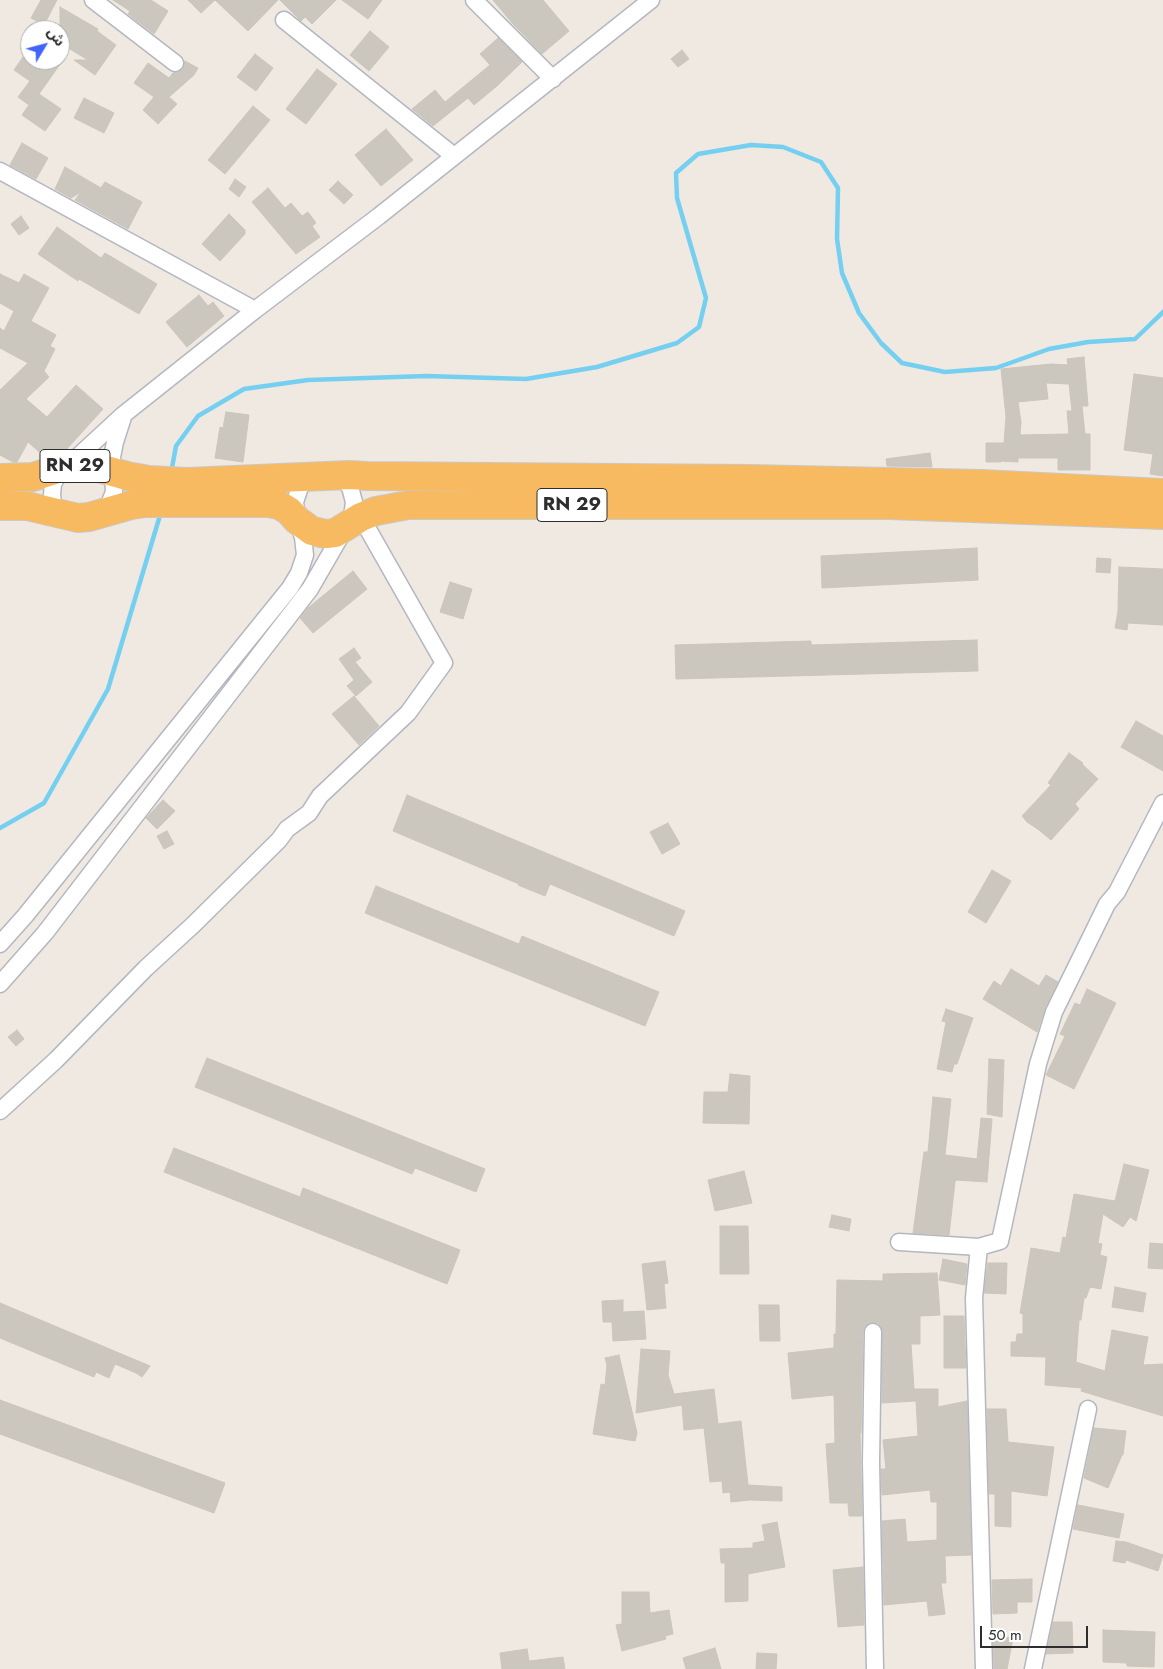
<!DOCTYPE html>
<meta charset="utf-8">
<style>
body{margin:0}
#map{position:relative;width:1163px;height:1669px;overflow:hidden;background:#efe9e1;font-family:Jost,"Noto Sans Arabic",sans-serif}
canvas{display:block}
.north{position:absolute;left:20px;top:20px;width:50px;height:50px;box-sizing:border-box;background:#fff;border:1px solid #ababab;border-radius:50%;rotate:53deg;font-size:14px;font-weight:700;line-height:20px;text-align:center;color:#2e2e2e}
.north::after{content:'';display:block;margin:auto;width:18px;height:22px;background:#4264fb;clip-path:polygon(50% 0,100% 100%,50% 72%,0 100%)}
.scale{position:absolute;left:980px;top:1626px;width:108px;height:22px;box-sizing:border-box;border:2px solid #2e2e2e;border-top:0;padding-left:6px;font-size:15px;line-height:18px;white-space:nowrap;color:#2e2e2e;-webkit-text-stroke:4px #fff;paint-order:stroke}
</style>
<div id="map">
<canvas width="1163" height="1669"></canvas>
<div class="north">ش</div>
<div class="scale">50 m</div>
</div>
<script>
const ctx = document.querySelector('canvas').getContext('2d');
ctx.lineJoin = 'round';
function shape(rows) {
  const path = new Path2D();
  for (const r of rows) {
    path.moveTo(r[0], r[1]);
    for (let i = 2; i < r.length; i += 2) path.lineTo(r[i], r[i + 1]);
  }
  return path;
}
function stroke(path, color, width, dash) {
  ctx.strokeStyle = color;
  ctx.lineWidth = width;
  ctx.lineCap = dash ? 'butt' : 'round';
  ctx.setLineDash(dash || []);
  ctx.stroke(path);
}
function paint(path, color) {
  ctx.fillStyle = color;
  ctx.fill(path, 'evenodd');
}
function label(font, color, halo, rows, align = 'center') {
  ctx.font = font + ' Jost,sans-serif';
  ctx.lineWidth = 4.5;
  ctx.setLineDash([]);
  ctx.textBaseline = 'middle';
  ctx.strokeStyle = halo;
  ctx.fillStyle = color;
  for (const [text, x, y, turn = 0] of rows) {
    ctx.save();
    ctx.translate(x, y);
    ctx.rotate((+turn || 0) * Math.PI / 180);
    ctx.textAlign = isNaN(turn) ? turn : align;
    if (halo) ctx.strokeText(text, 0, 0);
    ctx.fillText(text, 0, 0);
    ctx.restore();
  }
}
stroke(shape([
 [171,473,176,446,198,416,244,389,308,380,426,376,526,379,597,367,677,343,699,327,706,298,677,198,676,173,698,154,751,145,783,147,821,162,838,188,837,239,842,273,859,313,881,343,902,363,945,372,996,368,1049,349,1088,342,1135,339,1163,312],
 [0,828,44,803,108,689,161,512]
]), '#75cff0', 4.5);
const building = shape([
 [41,0,57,0,44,25,31,18,41,0],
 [113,0,151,0,168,11,154,34,128,14,130,11,113,0],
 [188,0,215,0,201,13,188,0],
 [215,0,278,0,248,31,215,0],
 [280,0,336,0,312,24,305,17,301,21,280,0],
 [342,0,382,0,368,19,342,0],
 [493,0,543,0,569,31,542,54,513,24,493,0],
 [60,7,98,29,97,31,116,45,95,75,74,60,88,60,60,43,60,7],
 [370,31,389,47,369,71,350,55,370,31],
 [498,38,522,62,497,86,474,105,468,98,433,126,412,109,435,90,445,102,490,65,480,54,498,38],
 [30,47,30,60,63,60,39,94,61,109,45,131,22,115,29,105,18,97,30,81,14,70,30,47],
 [682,50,689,59,678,67,671,59,682,50],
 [255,54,273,68,256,91,237,77,255,54],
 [185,61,198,68,194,75,169,97,177,104,158,124,143,110,154,97,134,83,148,63,169,78,173,73,178,72,183,69,185,61],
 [317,69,337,84,306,124,286,109,317,69],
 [84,98,114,113,104,133,74,118,84,98],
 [253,106,270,120,225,174,208,160,253,106],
 [386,129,413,160,381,186,355,155,386,129],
 [22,143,48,158,36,179,10,165,22,143],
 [65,167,101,188,105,182,142,202,128,229,75,200,81,192,71,198,55,189,65,167],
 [235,179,246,187,239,197,229,189,235,179],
 [338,181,353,195,344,204,329,190,338,181],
 [268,188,285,208,291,203,302,216,308,212,316,223,312,226,320,237,296,254,252,202,268,188],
 [229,214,245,230,245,234,220,261,202,244,229,214],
 [21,216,29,228,19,235,11,224,21,216],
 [57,227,101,258,105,253,157,284,139,314,79,279,78,281,38,254,57,227],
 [0,274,19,283,24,274,49,288,31,321,56,335,50,346,55,349,44,371,49,377,26,399,47,417,76,385,103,409,65,451,45,457,28,442,17,462,13,462,0,455,0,390,28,363,0,348,0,328,4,331,14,311,0,303,0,274],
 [199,295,208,306,213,302,224,316,187,347,166,322,199,295],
 [1084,357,1088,406,1082,406,1085,434,1090,434,1090,470,1058,470,1058,458,1018,458,1018,462,1001,461,1001,462,986,462,986,443,1004,443,1006,417,1001,369,1051,364,1068,365,1067,359,1084,357],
 [1046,383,1069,384,1072,411,1067,411,1069,434,1020,435,1021,422,1018,402,1048,399,1046,383],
 [1134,374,1163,378,1163,476,1150,474,1153,454,1124,450,1134,374],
 [226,412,249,415,243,462,215,458,220,427,223,428,226,412],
 [930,453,932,467,887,466,886,459,930,453],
 [977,548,978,580,822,588,821,556,977,548],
 [1097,558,1111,559,1110,573,1096,572,1097,558],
 [1119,567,1163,569,1163,625,1128,623,1127,630,1115,628,1118,611,1119,567],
 [353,571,367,589,313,633,300,618,308,608,353,571],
 [450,582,472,589,463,619,440,612,450,582],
 [977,640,978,671,676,679,675,645,811,641,811,645,977,640],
 [354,648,361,658,355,662,372,682,356,696,347,686,354,680,339,659,354,648],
 [354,696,379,726,359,745,332,714,354,696],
 [1136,721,1163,736,1163,771,1121,747,1136,721],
 [1069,753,1083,763,1082,764,1098,779,1075,804,1079,809,1051,840,1039,830,1027,822,1022,816,1051,785,1048,783,1069,753],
 [407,795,685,911,674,936,550,884,545,896,518,885,519,884,393,831,407,795],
 [163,800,175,811,157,829,146,818,163,800],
 [668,823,680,844,662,854,650,832,668,823],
 [167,831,174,844,164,849,157,836,167,831],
 [992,870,1011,881,986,923,968,912,992,870],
 [376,886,519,944,522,936,659,992,645,1026,365,913,376,886],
 [1011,969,1039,986,1046,975,1058,982,1045,1008,1037,1032,983,999,994,981,1001,986,1011,969],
 [1087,989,1116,1003,1074,1089,1046,1075,1065,1036,1060,1034,1075,1003,1080,1005,1087,989],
 [946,1009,973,1018,957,1064,954,1064,952,1072,937,1069,946,1022,942,1021,946,1009],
 [17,1030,24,1039,16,1046,8,1037,17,1030],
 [207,1058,485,1169,476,1192,415,1168,412,1174,195,1087,207,1058],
 [989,1059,1004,1060,1002,1117,987,1114,989,1059],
 [730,1074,750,1076,749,1124,703,1123,704,1092,728,1092,730,1074],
 [933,1097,951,1099,945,1155,977,1159,981,1118,992,1119,987,1182,956,1180,955,1182,949,1235,913,1233,924,1152,928,1152,933,1097],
 [174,1148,300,1197,303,1188,460,1250,447,1284,164,1172,174,1148],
 [1124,1164,1149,1170,1136,1221,1130,1217,1123,1227,1103,1214,1098,1243,1102,1244,1100,1255,1107,1257,1105,1268,1101,1289,1090,1287,1086,1298,1084,1298,1081,1320,1079,1320,1076,1362,1105,1371,1112,1330,1148,1337,1143,1365,1163,1364,1163,1416,1081,1391,1082,1388,1045,1385,1046,1357,1011,1356,1011,1342,1016,1342,1017,1334,1023,1334,1023,1314,1020,1313,1031,1248,1060,1253,1063,1237,1066,1238,1074,1194,1115,1201,1124,1164],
 [744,1171,752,1203,715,1211,708,1180,744,1171],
 [832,1215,851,1219,849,1231,829,1227,832,1215],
 [720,1226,748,1226,749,1274,720,1274,720,1226],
 [1150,1243,1163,1244,1163,1269,1148,1268,1150,1243],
 [943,1259,967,1264,965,1285,939,1280,943,1259],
 [665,1261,668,1283,664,1284,666,1308,647,1310,642,1264,665,1261],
 [988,1263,1007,1263,1006,1294,984,1293,988,1263],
 [937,1273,940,1315,920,1316,920,1344,911,1344,914,1389,938,1389,938,1407,967,1401,971,1555,945,1556,946,1583,941,1583,945,1614,929,1616,927,1601,884,1605,882,1521,905,1519,907,1542,937,1540,937,1502,931,1502,930,1490,882,1495,881,1469,886,1469,883,1440,918,1436,916,1401,882,1403,882,1328,878,1323,873,1322,865,1326,863,1332,861,1433,860,1433,862,1516,849,1516,848,1503,830,1503,826,1444,835,1443,834,1395,792,1399,788,1353,834,1348,834,1334,836,1334,837,1280,883,1281,883,1274,937,1273],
 [1115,1287,1146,1293,1143,1312,1112,1307,1115,1287],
 [623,1300,623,1312,644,1311,646,1339,613,1341,612,1322,603,1322,602,1301,623,1300],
 [0,1303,150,1366,142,1377,136,1373,115,1364,109,1378,96,1372,94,1377,0,1338,0,1303],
 [759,1305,779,1305,780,1341,760,1341,759,1305],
 [944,1316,964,1316,966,1368,944,1368,944,1316],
 [641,1349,670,1351,668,1375,674,1394,714,1389,718,1424,741,1421,748,1485,782,1487,782,1501,750,1500,731,1502,730,1492,723,1493,722,1481,710,1482,704,1428,684,1430,682,1405,636,1413,641,1349],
 [619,1355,637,1433,635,1441,593,1434,601,1384,605,1385,607,1365,605,1358,619,1355],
 [0,1400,225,1483,214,1513,0,1434,0,1400],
 [987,1409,1006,1409,1008,1442,1054,1447,1047,1496,1011,1491,1011,1527,995,1526,995,1494,989,1494,987,1409],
 [1094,1428,1126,1431,1123,1455,1122,1455,1108,1488,1084,1478,1094,1428],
 [1078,1505,1124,1514,1119,1538,1073,1529,1078,1505],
 [777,1522,785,1567,748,1574,748,1601,725,1602,725,1563,721,1563,720,1549,753,1548,753,1543,765,1541,762,1525,777,1522],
 [1116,1541,1126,1542,1163,1555,1158,1571,1126,1560,1125,1563,1113,1561,1116,1541],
 [863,1567,864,1625,838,1627,833,1570,863,1567],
 [1032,1579,1032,1602,1017,1602,1017,1613,993,1614,992,1580,1032,1579],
 [622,1592,649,1592,650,1613,669,1610,673,1634,665,1636,666,1639,622,1651,616,1625,622,1624,622,1592],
 [1053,1622,1072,1622,1073,1653,1046,1654,1053,1622],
 [1103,1630,1155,1632,1154,1667,1127,1666,1127,1663,1103,1662,1103,1630],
 [993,1635,1013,1638,1007,1669,994,1669,993,1635],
 [715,1648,721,1669,686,1669,683,1658,715,1648],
 [527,1649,529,1661,563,1657,565,1669,502,1669,500,1653,527,1649],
 [757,1653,777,1654,776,1669,756,1669,757,1653]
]);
paint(building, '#cbc7bf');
stroke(building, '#cbc5ba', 1);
const minor = shape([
 [93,0,175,63],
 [474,0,553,79],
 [284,20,454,156],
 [0,171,255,310],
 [106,512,114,492,112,457,115,442,123,417],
 [57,513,53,504,52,494,53,484,58,475,123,415,255,310,379,216,651,0],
 [0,944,25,916,290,588,299,573,305,555,303,537,297,520,295,502,301,484,306,477],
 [0,984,45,933,310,589,351,518,353,510,354,502,350,487,339,475],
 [0,1111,56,1060,146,968,193,925,279,840,287,829,309,813,320,796,408,713,444,663,361,517],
 [899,1242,979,1247,1000,1241,1038,1064,1054,1012,1107,904,1117,892,1163,803],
 [979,1247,974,1298,984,1669],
 [873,1332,871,1462,875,1669],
 [1033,1669,1088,1409]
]);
const trunk = shape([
 [0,478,33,477,64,467,81,466,99,468,127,476,149,480,187,482,349,475,367,476,750,479,982,484,1163,493],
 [0,506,27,506,78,518,89,517,131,505,146,503,268,503,279,505,289,511,297,520,312,531,326,534,335,533,361,517,376,511,408,505,889,505,1163,515]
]);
stroke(minor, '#b4b7c1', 19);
stroke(trunk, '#c9c9c9', 30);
stroke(minor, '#fff', 16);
stroke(trunk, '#f8ba60', 28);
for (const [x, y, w] of [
 [75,466,70],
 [572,505,70]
]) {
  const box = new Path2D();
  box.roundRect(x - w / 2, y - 16.5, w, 33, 4);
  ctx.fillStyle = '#fff';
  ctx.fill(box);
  stroke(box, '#2e2e2e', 1);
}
label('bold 19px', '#2e2e2e', null, [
 ["RN 29",75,466],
 ["RN 29",572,505]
]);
</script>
